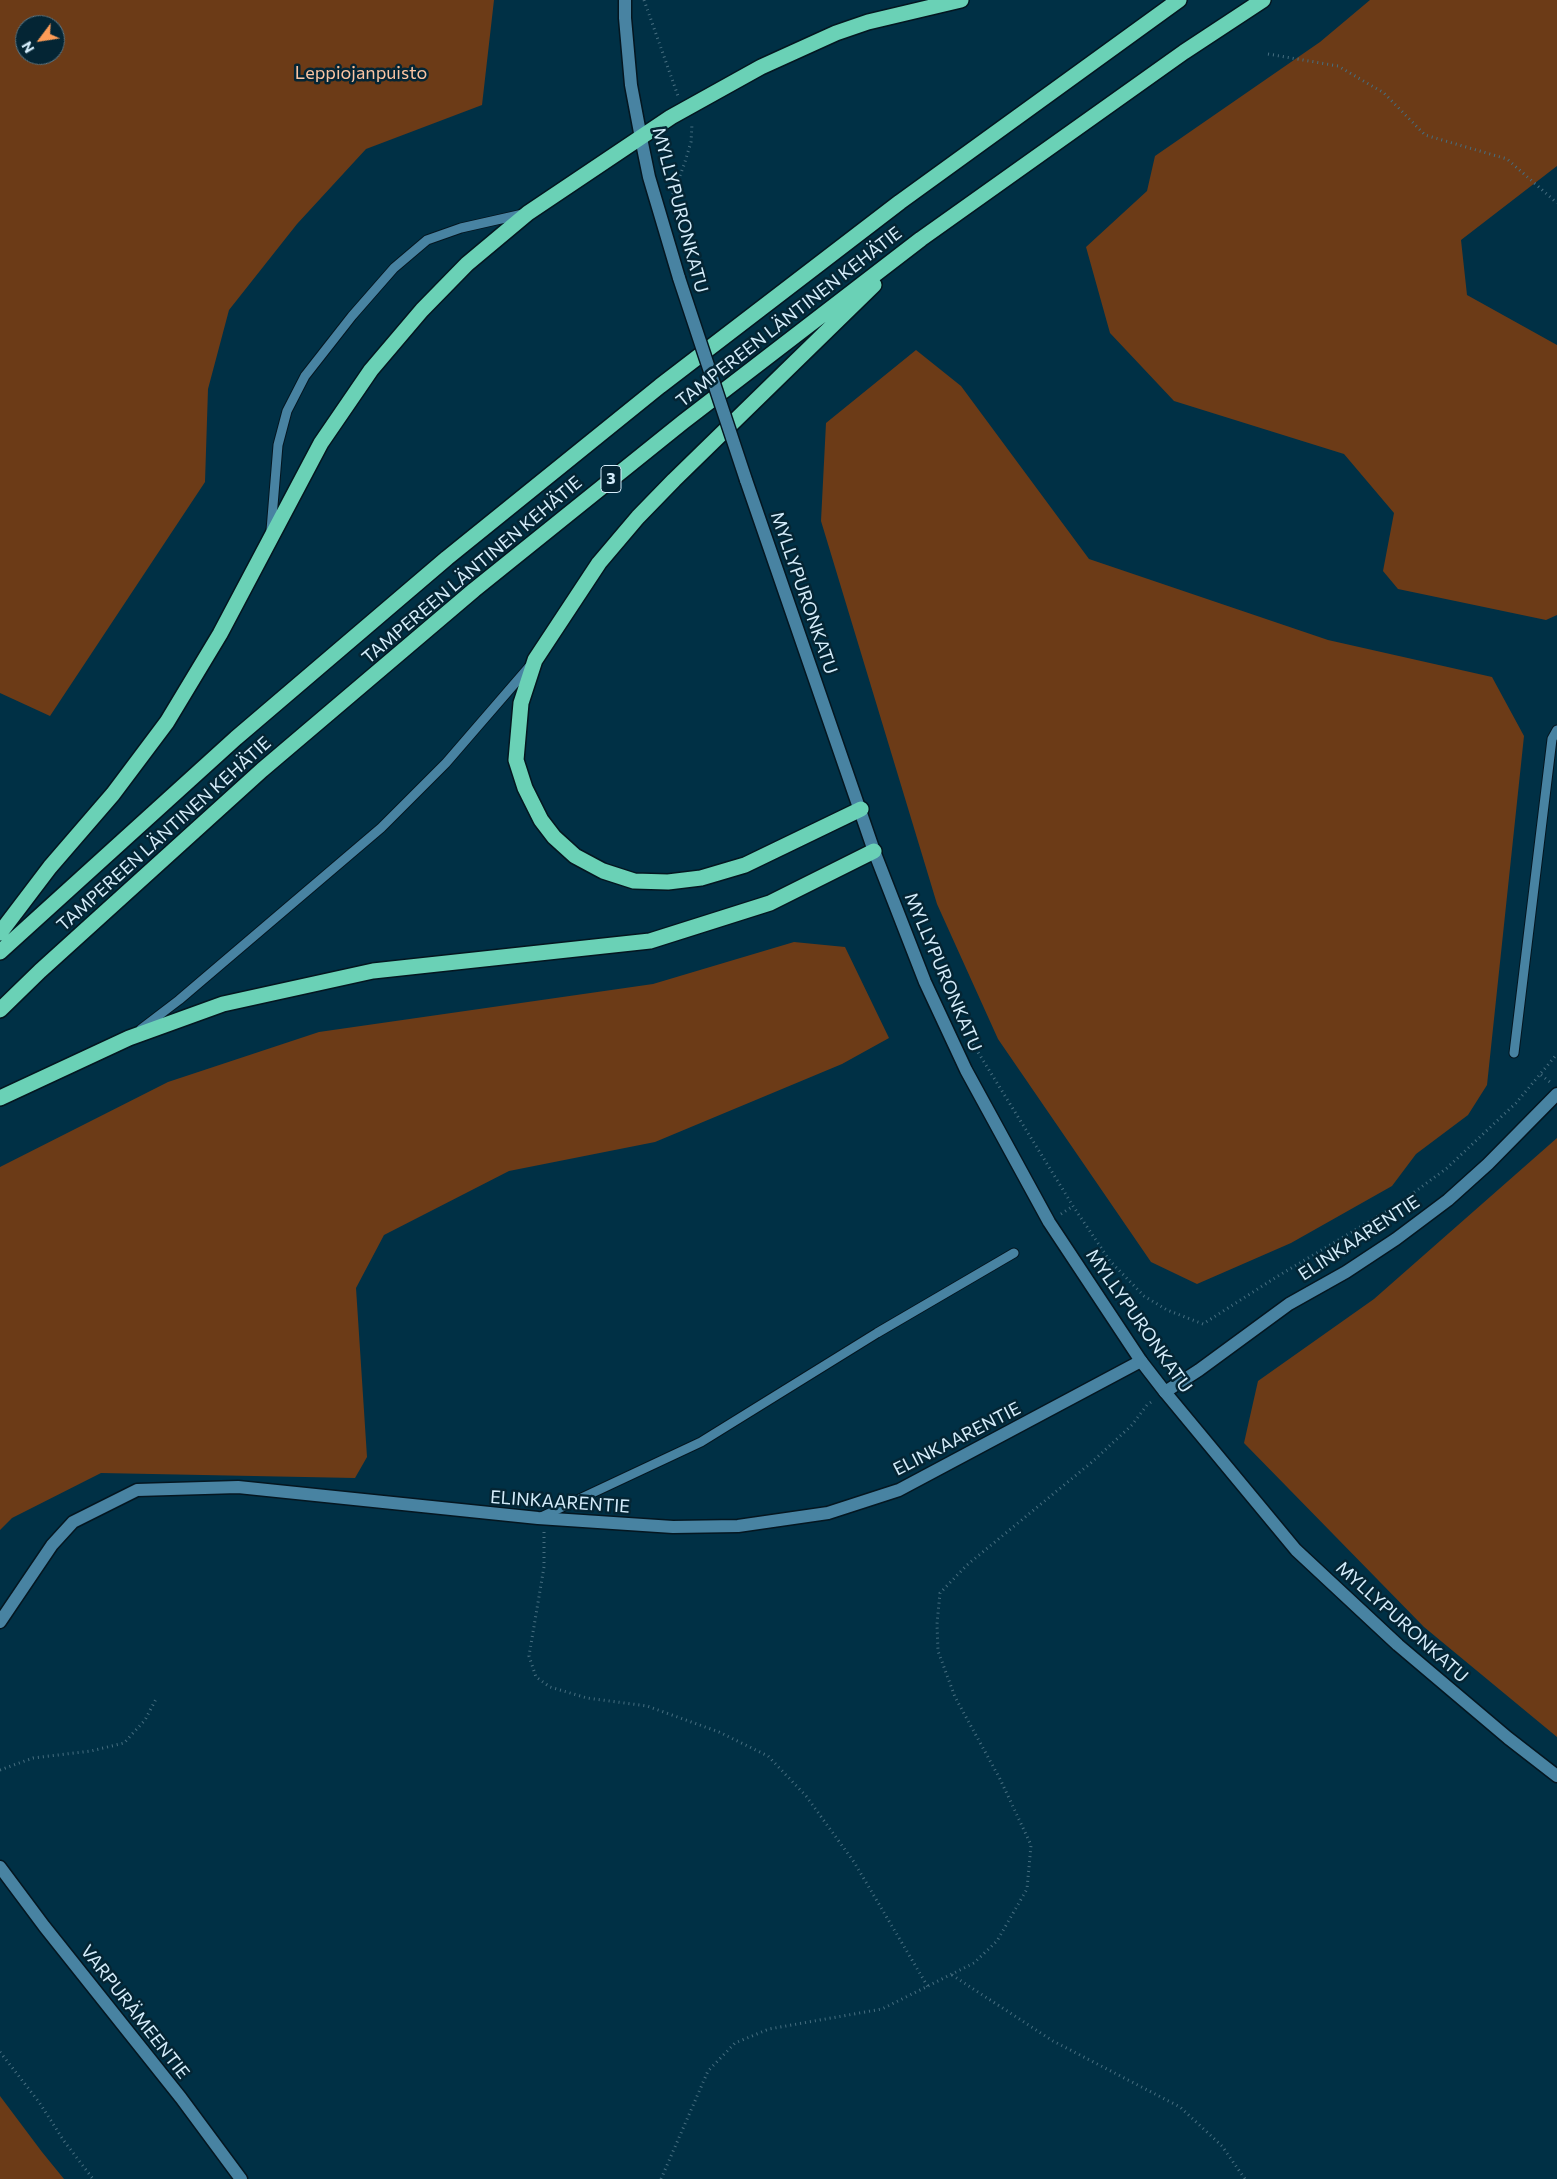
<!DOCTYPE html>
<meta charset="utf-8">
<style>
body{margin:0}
#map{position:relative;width:1557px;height:2179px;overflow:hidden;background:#003045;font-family:Commissioner,sans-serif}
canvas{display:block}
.north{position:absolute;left:15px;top:15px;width:50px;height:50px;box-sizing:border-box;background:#042534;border:1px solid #587584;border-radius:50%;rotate:239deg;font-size:14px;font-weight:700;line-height:20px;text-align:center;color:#d5edfb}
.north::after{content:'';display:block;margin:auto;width:18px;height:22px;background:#fe9c57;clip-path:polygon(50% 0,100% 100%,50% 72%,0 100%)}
</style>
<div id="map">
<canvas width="1557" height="2179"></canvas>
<div class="north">N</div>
</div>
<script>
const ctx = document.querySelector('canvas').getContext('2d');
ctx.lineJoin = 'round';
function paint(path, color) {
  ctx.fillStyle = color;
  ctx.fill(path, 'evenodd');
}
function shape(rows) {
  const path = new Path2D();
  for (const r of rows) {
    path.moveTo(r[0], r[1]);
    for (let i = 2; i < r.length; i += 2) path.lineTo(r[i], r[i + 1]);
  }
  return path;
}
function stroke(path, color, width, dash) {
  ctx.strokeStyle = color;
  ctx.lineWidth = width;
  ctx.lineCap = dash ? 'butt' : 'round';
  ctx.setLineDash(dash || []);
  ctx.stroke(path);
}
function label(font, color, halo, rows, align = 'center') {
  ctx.font = font + ' Commissioner,sans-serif';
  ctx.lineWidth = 5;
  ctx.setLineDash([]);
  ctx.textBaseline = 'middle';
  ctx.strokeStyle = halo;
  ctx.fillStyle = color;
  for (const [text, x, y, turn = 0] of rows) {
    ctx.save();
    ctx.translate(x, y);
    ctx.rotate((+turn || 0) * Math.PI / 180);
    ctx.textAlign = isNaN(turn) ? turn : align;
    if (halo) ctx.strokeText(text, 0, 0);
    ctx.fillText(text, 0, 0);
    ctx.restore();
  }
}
paint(shape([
 [0,0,494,0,482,105,366,149,297,224,229,310,208,389,205,482,50,716,0,693],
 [25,25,55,25,55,55,25,55],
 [1370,0,1557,0,1557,166,1461,240,1467,295,1557,345,1557,615,1546,620,1398,589,1383,571,1394,513,1344,454,1174,401,1110,333,1086,247,1147,191,1155,156,1320,42],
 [916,350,961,386,1089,559,1328,640,1492,677,1524,736,1487,1085,1468,1115,1416,1154,1392,1186,1291,1243,1197,1284,1151,1262,998,1039,937,904,821,521,826,423],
 [794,942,845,947,889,1038,842,1064,655,1142,509,1171,384,1235,356,1288,367,1457,355,1478,101,1473,12,1518,0,1530,0,1167,168,1082,319,1032,653,984],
 [1557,1138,1557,1737,1424,1627,1244,1443,1258,1381,1374,1299],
 [0,2096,42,2152,64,2179,0,2179]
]), '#6c3b17');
const lane = shape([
 [271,530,278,445,287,411,305,376,352,316,394,268,427,240,461,228,523,214],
 [141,1029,179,1000,381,828,446,763,529,667],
 [1514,1053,1552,739,1557,730],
 [541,1517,701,1442,877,1333,1014,1253]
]);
const street = shape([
 [1165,1392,1296,1550,1398,1645,1508,1738,1557,1776],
 [0,1622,52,1545,73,1522,137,1490,238,1487,538,1518,673,1527,738,1526,828,1513,899,1490,1141,1361],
 [0,1867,44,1926,181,2098,241,2179]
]);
const secondary = shape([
 [625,0,625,18,631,85,641,138,649,177,679,278],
 [746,480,874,851,925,982,966,1070,1049,1222,1141,1361,1165,1392,1199,1370,1289,1304,1346,1272,1396,1239,1448,1200,1488,1164,1557,1094]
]);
const highway = shape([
 [861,809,745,865,701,878,668,882,634,881,603,871,575,856,554,837,541,820,525,788,516,760,521,703,535,660,599,563,638,517,674,480,874,285],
 [0,933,50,867,113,794,167,722,220,634,321,443,371,370,422,310,467,264,528,213,671,117,761,67,836,33,868,22,961,0],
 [0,952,236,738,447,558,660,386,900,202,1179,0],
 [0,1010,40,971,262,770,474,590,683,422,921,239,1184,52,1263,0],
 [0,1098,129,1038,223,1004,373,971,650,941,770,903,874,851]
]);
stroke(lane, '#041620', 11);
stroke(street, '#041620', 15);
stroke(secondary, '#041620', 15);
stroke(highway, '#041620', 18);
stroke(shape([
 [644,0,678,96],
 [1268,54,1338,66,1384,93,1425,135,1507,159,1557,203],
 [671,199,684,165,691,142,692,124],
 [973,1044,1073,1206,1110,1261,1144,1296,1167,1310,1203,1324,1278,1276,1397,1205,1447,1168,1516,1103,1557,1054],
 [1541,1075,1550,1082],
 [1061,1214,1073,1206],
 [544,1532,544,1567,529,1656,536,1677,550,1687,587,1698,647,1706,719,1732,768,1756,806,1796,854,1862,928,1987],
 [0,1770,33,1758,91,1751,124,1743,145,1720,156,1699],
 [952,1975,1053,2041,1180,2107,1222,2146,1245,2179],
 [0,2052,39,2102,64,2141,93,2179],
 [661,2179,708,2071,735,2043,769,2029,882,2009,974,1963,997,1941,1027,1889,1031,1845,1000,1779,955,1697,938,1651,937,1624,940,1593,967,1565,1092,1462,1132,1425,1147,1405,1154,1400]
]), '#476f81', 3, [1, 4]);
stroke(lane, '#4883a2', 9);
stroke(street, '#4883a2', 12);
stroke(secondary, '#4883a2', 12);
stroke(highway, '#6ad1b6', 15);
const secondaryBridge = shape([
 [679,278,746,480]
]);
stroke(secondaryBridge, '#041620', 15, []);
stroke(secondaryBridge, '#4883a2', 12);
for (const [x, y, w] of [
 [611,479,20]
]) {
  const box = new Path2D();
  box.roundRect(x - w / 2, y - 13.5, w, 27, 4);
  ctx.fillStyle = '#042534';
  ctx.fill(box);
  stroke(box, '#d5edfb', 1);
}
label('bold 16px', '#d5edfb', null, [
 ["3",611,479]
]);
label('18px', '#fbc5a3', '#042534', [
 ["Leppiojanpuisto",361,73]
]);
label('18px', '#d5edfb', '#042534', [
 ["MYLLYPURONKATU",680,210,75],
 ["TAMPEREEN LÄNTINEN KEHÄTIE",789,317,-38],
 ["TAMPEREEN LÄNTINEN KEHÄTIE",472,570,-40],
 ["MYLLYPURONKATU",804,593,71],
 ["TAMPEREEN LÄNTINEN KEHÄTIE",164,834,-42],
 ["MYLLYPURONKATU",943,972,67],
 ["ELINKAARENTIE",1359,1238,-33],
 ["MYLLYPURONKATU",1139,1321,55],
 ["ELINKAARENTIE",957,1439,-27],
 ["ELINKAARENTIE",560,1502,4],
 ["MYLLYPURONKATU",1402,1622,42],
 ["VARPURÄMEENTIE",135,2012,52]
]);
</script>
